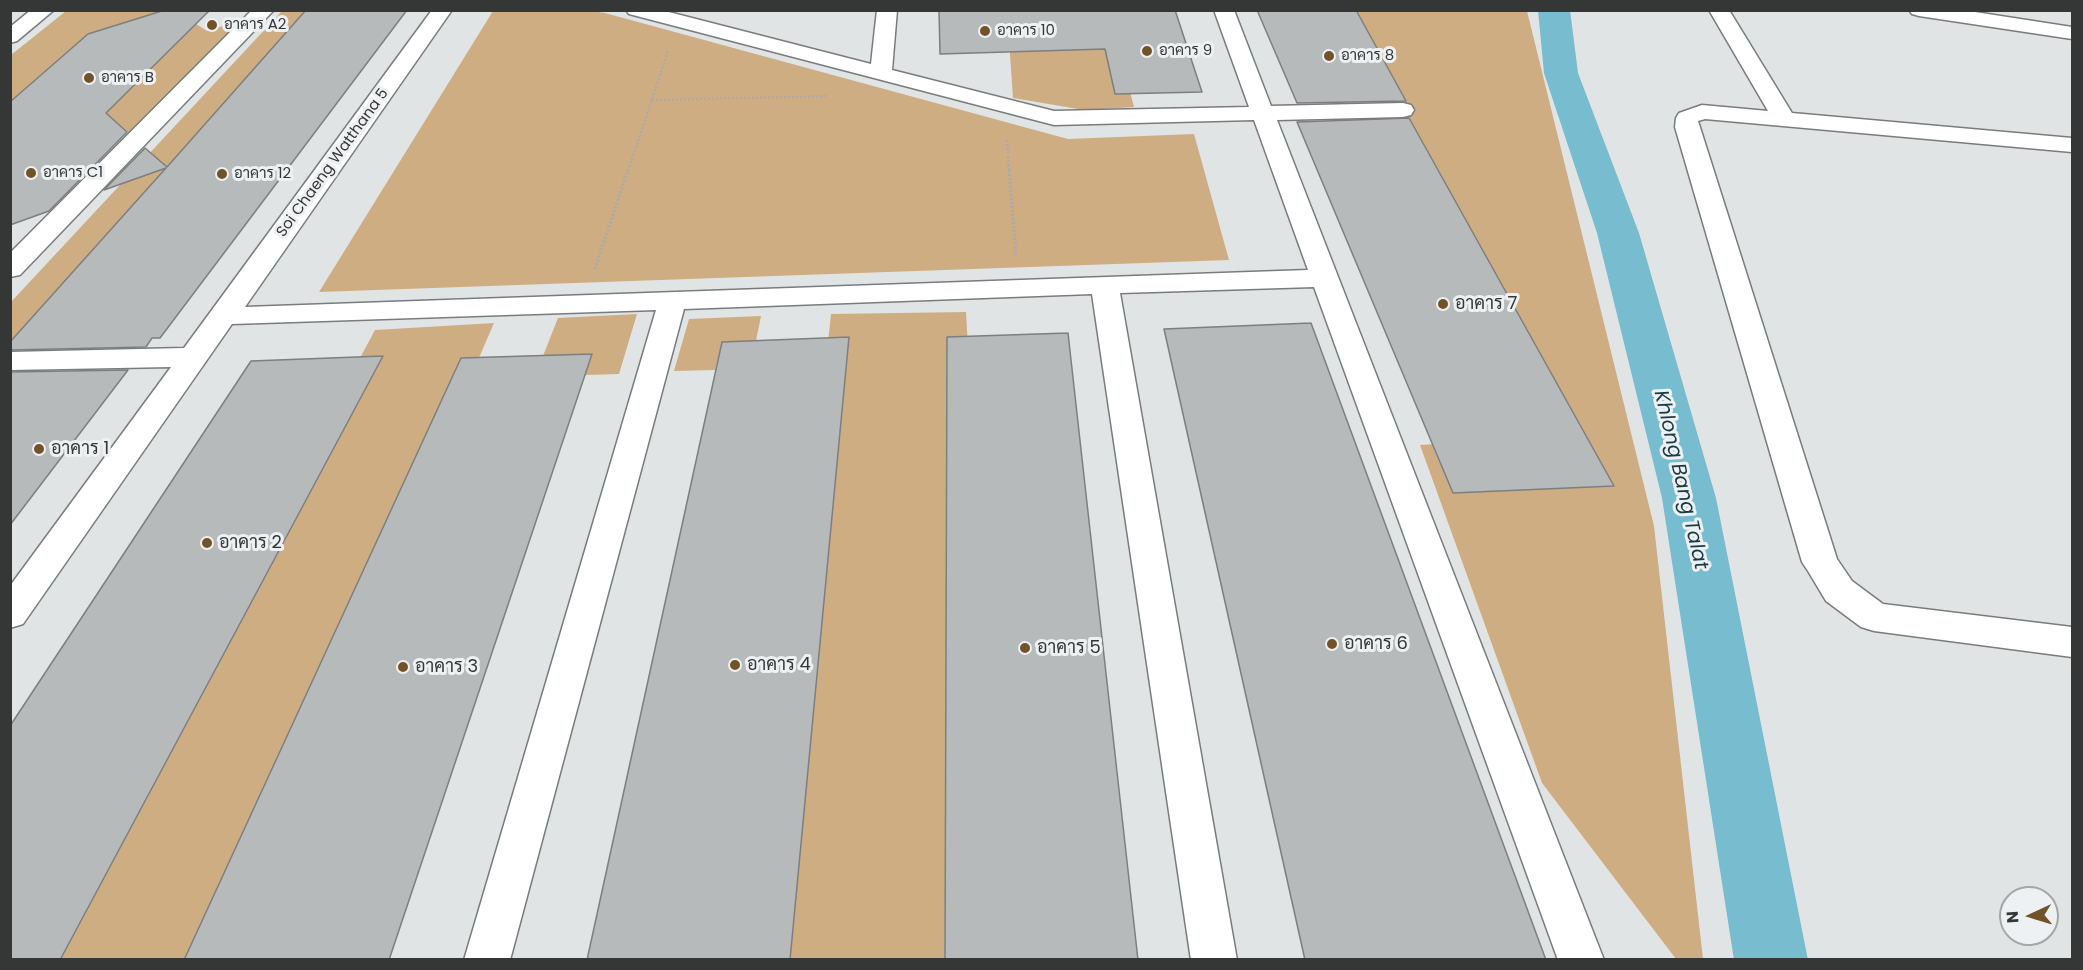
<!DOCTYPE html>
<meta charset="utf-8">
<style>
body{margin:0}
#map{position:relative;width:2083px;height:970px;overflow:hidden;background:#e1e4e5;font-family:Poppins,sans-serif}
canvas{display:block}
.frame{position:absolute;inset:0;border:12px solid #353636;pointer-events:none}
.north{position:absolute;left:1999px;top:886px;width:60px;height:60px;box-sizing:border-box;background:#eef1f3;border:2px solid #a4a6a7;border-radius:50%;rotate:266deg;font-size:16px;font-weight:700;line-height:24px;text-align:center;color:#353636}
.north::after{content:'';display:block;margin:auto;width:21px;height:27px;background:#725329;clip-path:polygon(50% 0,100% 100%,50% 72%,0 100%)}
</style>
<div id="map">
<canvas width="2083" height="970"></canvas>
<div class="frame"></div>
<div class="north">N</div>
</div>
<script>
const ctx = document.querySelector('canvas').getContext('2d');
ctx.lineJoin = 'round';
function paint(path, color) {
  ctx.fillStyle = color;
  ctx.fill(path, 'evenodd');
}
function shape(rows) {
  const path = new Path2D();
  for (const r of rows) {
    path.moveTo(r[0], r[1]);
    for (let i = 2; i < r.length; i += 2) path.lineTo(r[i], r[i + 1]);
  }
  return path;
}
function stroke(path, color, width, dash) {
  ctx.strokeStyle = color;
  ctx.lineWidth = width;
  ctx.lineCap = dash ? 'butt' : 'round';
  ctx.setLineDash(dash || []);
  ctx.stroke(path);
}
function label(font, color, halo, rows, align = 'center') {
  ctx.font = font + ' Poppins,Sarabun,sans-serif';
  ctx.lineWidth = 6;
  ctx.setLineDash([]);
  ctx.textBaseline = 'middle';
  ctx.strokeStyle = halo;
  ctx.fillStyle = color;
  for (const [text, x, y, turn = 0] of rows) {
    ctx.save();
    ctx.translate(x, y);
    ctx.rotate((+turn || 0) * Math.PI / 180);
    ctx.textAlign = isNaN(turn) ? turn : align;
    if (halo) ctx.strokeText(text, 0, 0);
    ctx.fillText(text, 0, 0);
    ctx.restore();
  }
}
paint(shape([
 [66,11,176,11,207,31,245,19,132,136,113,119,11,154,11,55],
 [282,11,306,11,11,342,11,302],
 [493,11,584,10,605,13,1068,139,1194,134,1229,260,319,292],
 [1007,11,1109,11,1134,107,1084,110,1013,98],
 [1342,11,1527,11,1654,526,1703,959,1676,959,1542,783,1420,445,1566,436],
 [966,312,1002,959,763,960,831,314],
 [637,314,619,374,585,375,592,354,543,356,558,318],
 [761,316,756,341,722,342,715,370,674,371,689,319],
 [494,323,219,959,37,960,375,330]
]), '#cfad82');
paint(shape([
 [1538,10,1570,10,1578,73,1639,233,1716,498,1808,960,1734,960,1662,498,1597,233,1544,73,1538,10]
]), '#78bcd0');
const building = shape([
 [165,10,210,10,106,113,127,132,49,211,10,225,10,102,88,34,165,10],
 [306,10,407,10,160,338,152,338,146,347,10,350,10,342,166,168,104,190,145,148,167,167,306,10],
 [939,10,1175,10,1202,92,1115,94,1105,49,940,54,939,10],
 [1257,10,1356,10,1406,101,1297,103,1257,10],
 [1409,118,1614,486,1453,493,1297,122,1409,118],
 [1311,323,1546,960,1305,960,1164,329,1311,323],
 [1068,333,1138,960,945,960,947,337,1068,333],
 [849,337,790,960,587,960,722,342,849,337],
 [592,354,389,960,184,960,461,358,592,354],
 [383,356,60,960,10,960,10,726,251,361,383,356],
 [128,370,10,525,10,372,128,370]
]);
paint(building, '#b6babb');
stroke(building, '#7c7f80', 1.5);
const minor = shape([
 [31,10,54,10,17,41,10,43,10,27,31,10],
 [252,10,274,10,20,275,10,277,10,253,252,10],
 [432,10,452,10,245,307,1308,270,1254,120,1054,125,629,14,626,10,661,10,871,64,877,10,897,10,892,70,1054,111,1249,107,1214,10,1234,10,1271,106,1403,103,1411,105,1414,110,1411,115,1403,117,1277,120,1604,960,1558,960,1314,287,1120,293,1237,960,1191,960,1092,294,684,309,510,960,464,960,656,310,232,324,23,624,10,628,10,586,171,367,10,370,10,352,184,348,432,10],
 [1709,10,1729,10,1792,113,2072,138,2072,152,1705,119,1698,121,1837,559,1852,581,1883,604,2072,627,2072,657,1874,631,1861,627,1826,601,1808,571,1802,562,1675,127,1676,118,1679,113,1702,105,1768,111,1709,10],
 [1909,10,1962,10,2072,27,2072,39,1919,16,1912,14,1909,10]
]);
stroke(minor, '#797c7d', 3);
stroke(shape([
 [652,100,828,96],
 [1007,140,1009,171],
 [628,171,668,51]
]), '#a8aaab', 2, [2, 2]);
stroke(shape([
 [1009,170,1016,255],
 [595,269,628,170]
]), '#a8aaab', 3, [2, 2]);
paint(minor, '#fff');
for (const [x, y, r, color] of [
 [212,25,6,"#725329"],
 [985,31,6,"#725329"],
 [1147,51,6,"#725329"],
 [1329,56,6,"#725329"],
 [89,78,6,"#725329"],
 [31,173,6,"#725329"],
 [222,174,6,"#725329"],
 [1443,304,6,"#725329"],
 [39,449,6,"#725329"],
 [207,543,6,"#725329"],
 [1332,644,6,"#725329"],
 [1025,648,6,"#725329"],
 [735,665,6,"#725329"],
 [403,667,6,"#725329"]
]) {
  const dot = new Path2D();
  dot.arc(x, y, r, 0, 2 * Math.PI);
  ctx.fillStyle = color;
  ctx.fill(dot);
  stroke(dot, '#eef1f3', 2);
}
label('15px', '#353636', '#eef1f3', [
 ["อาคาร A2",224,25],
 ["อาคาร 10",997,31],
 ["อาคาร 9",1159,51],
 ["อาคาร 8",1341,56],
 ["อาคาร B",101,78],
 ["อาคาร C1",43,173],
 ["อาคาร 12",234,174]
], 'left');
label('15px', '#353636', '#eef1f3', [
 ["Soi Chaeng Watthana 5",333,163,-54]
]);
label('18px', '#353636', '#eef1f3', [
 ["อาคาร 7",1455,304],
 ["อาคาร 1",51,449],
 ["อาคาร 2",219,543],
 ["อาคาร 6",1344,644],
 ["อาคาร 5",1037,648],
 ["อาคาร 4",747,665],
 ["อาคาร 3",415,667]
], 'left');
label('italic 20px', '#193a43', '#eef1f3', [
 ["Khlong Bang Talat",1680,480,77]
]);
</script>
